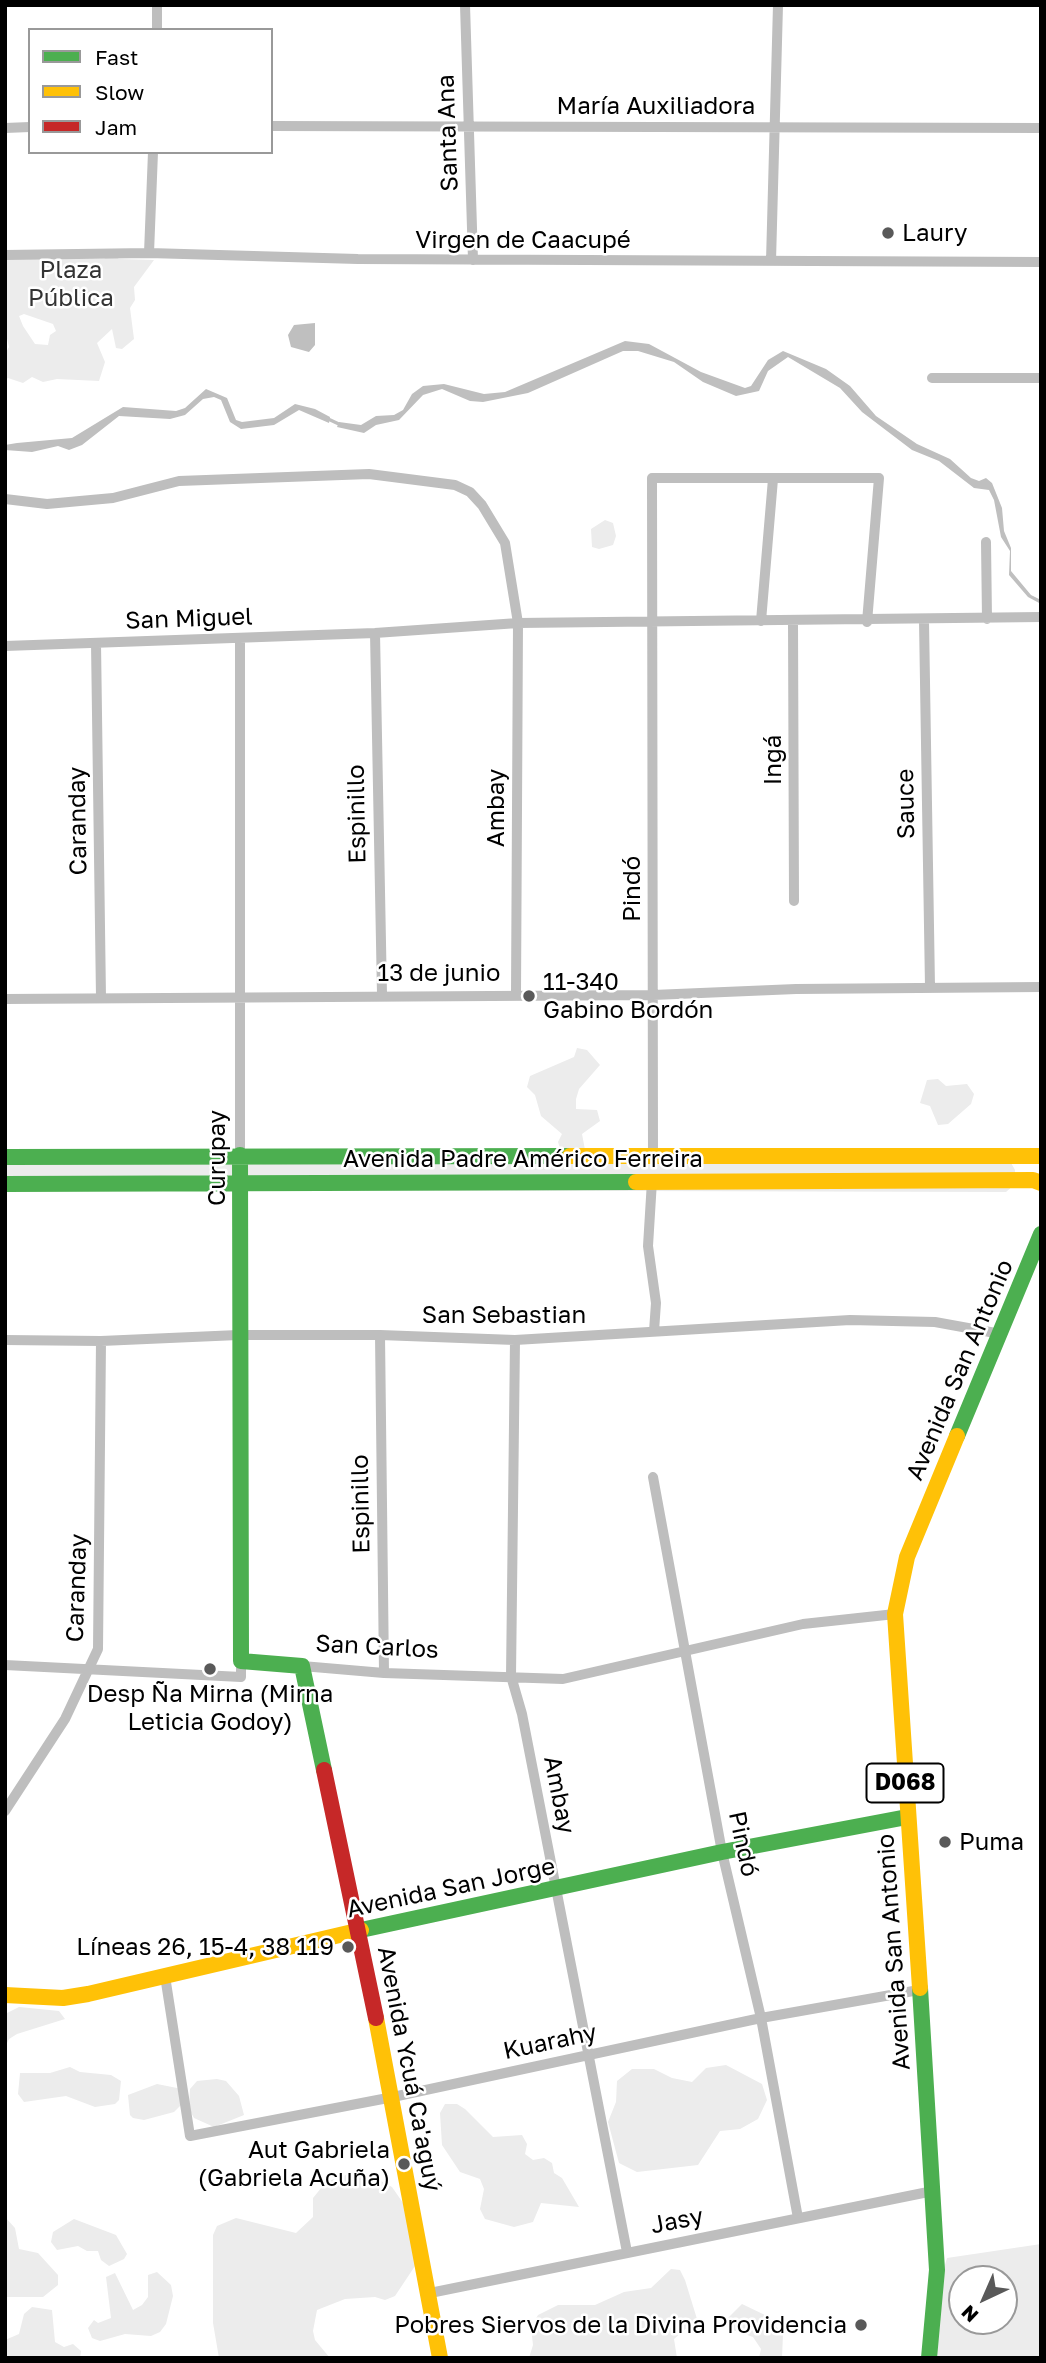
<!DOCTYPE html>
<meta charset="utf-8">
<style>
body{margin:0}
#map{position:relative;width:1046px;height:2363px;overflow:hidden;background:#fff;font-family:"Golos Text",sans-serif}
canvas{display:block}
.frame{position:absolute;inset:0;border:7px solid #000;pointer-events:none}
.legend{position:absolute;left:28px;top:28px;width:245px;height:126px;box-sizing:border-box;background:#fff;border:2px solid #999;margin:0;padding:9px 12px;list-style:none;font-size:21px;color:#000}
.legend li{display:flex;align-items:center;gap:14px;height:35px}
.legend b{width:35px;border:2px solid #999}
.north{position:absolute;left:948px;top:2265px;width:70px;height:70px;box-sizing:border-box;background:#fff;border:2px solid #999;border-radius:50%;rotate:224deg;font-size:19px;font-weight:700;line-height:28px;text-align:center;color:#000}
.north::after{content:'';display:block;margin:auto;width:24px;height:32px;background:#595959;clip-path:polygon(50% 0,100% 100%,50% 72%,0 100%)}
</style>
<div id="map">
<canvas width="1046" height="2363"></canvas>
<div class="frame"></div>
<ul class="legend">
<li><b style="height:9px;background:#4caf50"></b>Fast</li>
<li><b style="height:9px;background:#ffc107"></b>Slow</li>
<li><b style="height:9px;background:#c62828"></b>Jam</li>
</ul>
<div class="north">N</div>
</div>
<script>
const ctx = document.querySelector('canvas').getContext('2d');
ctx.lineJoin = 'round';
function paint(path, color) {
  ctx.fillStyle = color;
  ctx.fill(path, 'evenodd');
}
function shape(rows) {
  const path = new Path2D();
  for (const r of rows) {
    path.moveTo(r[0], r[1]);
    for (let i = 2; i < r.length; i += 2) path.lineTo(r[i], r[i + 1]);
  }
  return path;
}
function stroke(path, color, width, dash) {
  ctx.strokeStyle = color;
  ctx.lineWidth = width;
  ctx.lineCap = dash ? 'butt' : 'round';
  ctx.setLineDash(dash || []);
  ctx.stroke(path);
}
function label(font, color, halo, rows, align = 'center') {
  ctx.font = font + ' "Golos Text",sans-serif';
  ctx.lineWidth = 5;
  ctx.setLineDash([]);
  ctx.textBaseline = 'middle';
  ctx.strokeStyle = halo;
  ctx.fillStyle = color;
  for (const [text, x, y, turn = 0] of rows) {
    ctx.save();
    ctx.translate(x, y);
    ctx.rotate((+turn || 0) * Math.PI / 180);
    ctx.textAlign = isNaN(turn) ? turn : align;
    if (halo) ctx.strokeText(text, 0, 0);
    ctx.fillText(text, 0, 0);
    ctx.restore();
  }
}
paint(shape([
 [112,254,119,259,154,260,134,287,135,300,130,308,134,339,122,349,116,348,112,329,97,343,105,362,99,381,57,379,43,382,32,377,23,383,8,378,5,380,5,354,9,347,5,330,5,258,104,259],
 [24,314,53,324,56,331,50,335,48,345,35,344,23,326,19,316],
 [605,520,613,523,616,536,613,545,599,549,592,547,591,529],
 [577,1048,587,1050,600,1065,579,1089,576,1099,576,1109,597,1110,600,1121,582,1134,586,1155,1010,1161,1015,1170,1014,1185,1006,1192,250,1190,245,1176,247,1163,561,1151,558,1142,562,1134,541,1116,535,1095,527,1087,530,1076,574,1057],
 [938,1079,946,1086,967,1084,974,1094,971,1104,948,1124,938,1125,930,1106,920,1103,927,1080],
 [232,1160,239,1186,5,1190,5,1161],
 [19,2007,59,2011,65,2019,17,2034,9,2039,5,2047,5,2014],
 [726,2065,762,2084,767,2100,758,2119,740,2129,720,2131,698,2165,637,2172,619,2163,608,2122,616,2102,617,2081,632,2069,654,2069,672,2078,692,2082,706,2068],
 [70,2067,80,2072,111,2075,121,2081,119,2100,115,2104,95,2107,66,2096,24,2102,18,2094,20,2073,50,2073],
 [217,2079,226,2081,239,2096,244,2115,214,2127,194,2118,189,2109,190,2089,197,2081],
 [157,2084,182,2089,181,2105,174,2112,144,2120,133,2118,130,2115,128,2095],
 [445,2104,457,2104,465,2109,493,2137,522,2135,527,2144,525,2154,533,2160,544,2158,552,2163,554,2173,562,2178,579,2207,541,2203,533,2222,514,2227,485,2219,480,2209,484,2189,480,2179,460,2172,442,2145,440,2113],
 [366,2173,392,2187,410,2213,417,2263,395,2296,385,2300,375,2297,345,2299,317,2310,313,2331,315,2340,330,2358,219,2358,213,2323,213,2235,217,2226,236,2218,296,2233,313,2217,313,2198,326,2182,346,2175],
 [5,2217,15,2228,19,2249,38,2253,58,2275,58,2285,43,2297,5,2297],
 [74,2219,116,2235,127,2254,124,2259,109,2266,101,2260,98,2251,87,2251,78,2246,57,2250,51,2242,53,2232],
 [1041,2244,1041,2358,933,2358,942,2275,947,2258],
 [962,2279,1004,2279,1004,2321,962,2321],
 [671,2269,680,2270,685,2280,697,2319,674,2339,677,2358,529,2358,533,2345,531,2327,538,2315,558,2305,595,2305,624,2292,651,2288],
 [157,2272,171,2285,173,2296,166,2324,160,2332,151,2336,125,2334,100,2341,92,2338,88,2328,94,2320,98,2323,111,2318,106,2277,115,2273,133,2310,142,2305,148,2297,148,2275],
 [742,2304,767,2316,783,2334,782,2358,759,2358,761,2349,753,2337,730,2329,726,2320],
 [32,2307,52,2310,55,2342,64,2347,73,2344,81,2351,80,2358,5,2356,5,2340,19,2334,24,2314]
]), '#ececec');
paint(shape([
 [315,323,315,345,309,352,291,347,288,335,294,325],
 [625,341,649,344,701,372,745,388,751,386,768,360,783,351,826,369,850,386,876,416,917,444,950,459,971,478,979,481,986,478,992,483,1002,508,1004,531,1011,548,1011,571,1031,595,1041,600,1041,604,1028,597,1009,575,1010,551,1001,537,994,500,989,490,974,488,939,461,912,450,862,412,840,388,788,357,768,371,759,391,736,396,703,382,674,362,638,351,623,351,528,393,483,402,470,401,442,389,423,395,399,420,376,425,364,433,337,427,339,422,361,425,376,416,394,415,403,410,412,394,423,386,444,384,484,394,505,392],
 [206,389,227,398,236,420,242,422,274,418,295,404,315,409,330,417,329,423,299,410,274,425,241,429,230,422,221,400,214,397,203,399,185,415,170,419,119,416,82,445,69,450,58,446,32,452,5,450,5,445,17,443,72,438,123,407,176,411,185,408]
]), '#bfbfbf');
stroke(shape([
 [326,418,341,425]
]), '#bfbfbf', 3.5);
stroke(shape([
 [465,5,473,260],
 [157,30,157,5],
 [271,126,1041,128],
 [5,128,30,127],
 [149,253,153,152],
 [5,255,149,253,358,259,1041,262],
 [771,261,778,5],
 [932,378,1041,378],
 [5,499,47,504,113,498,179,481,369,474,455,485,470,492,482,505,505,543,518,623,516,994],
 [986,542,987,619],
 [793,620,794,901],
 [761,621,773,479],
 [924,621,930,987],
 [375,633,382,994],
 [96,643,101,998],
 [5,646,375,633,518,623,1041,617],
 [5,999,653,995,796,989,1041,987],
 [240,1155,240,639],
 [653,1155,652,478,879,478,867,622],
 [652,1181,648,1246,656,1303,654,1331],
 [380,1335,384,1673],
 [5,1340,101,1341,238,1335,380,1335,515,1340,850,1320,935,1322,1001,1334],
 [515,1340,511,1676,522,1714,627,2252],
 [653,1477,722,1852,761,2018,798,2218],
 [5,1665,241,1677,241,1661],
 [302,1666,384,1673,563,1679,803,1624,895,1614],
 [5,1811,65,1719,98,1649,101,1341],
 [165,1976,190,2136,393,2097,761,2018,919,1990],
 [430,2293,933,2191]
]), '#bebebe', 10);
stroke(shape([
 [240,1155,241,1661,302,1666,324,1770],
 [5,1157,570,1156],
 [5,1184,636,1182],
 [957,1436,1041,1234],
 [361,1930,722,1852,907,1817],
 [920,1988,937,2270,929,2358]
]), '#4caf50', 16);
stroke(shape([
 [570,1156,1041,1156],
 [636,1182,1033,1180,1041,1183],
 [920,1988,895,1614,907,1557,957,1436],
 [5,1995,63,1998,88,1994,361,1930],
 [376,2018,440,2358]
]), '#ffc107', 16);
stroke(shape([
 [324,1770,376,2018]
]), '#c62828', 16);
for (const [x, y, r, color] of [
 [888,233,7,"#595959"],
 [529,996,7,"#595959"],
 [210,1669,7,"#595959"],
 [945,1842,7,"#595959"],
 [348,1947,7,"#595959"],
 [404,2164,7,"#595959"],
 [861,2325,7,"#595959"]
]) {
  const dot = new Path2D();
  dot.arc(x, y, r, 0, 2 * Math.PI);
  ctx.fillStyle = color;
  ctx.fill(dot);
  stroke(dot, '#fff', 2.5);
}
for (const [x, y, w] of [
 [905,1783,77]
]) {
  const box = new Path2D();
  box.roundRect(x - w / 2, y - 19.5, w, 39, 5);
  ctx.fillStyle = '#fff';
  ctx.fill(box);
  stroke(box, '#000', 2);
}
label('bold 23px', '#000', null, [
 ["D068",905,1783]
]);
label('24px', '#000', '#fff', [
 ["María Auxiliadora",656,106],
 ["Santa Ana",448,133,-92],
 ["Virgen de Caacupé",523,240],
 ["San Miguel",189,619,-2],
 ["Ingá",773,760,-90],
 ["Sauce",906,804,-91],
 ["Ambay",496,808,-90],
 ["Espinillo",357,814,-91],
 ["Caranday",78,821,-91],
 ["Pindó",632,889,-90],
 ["13 de junio",439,973],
 ["Curupay",217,1158,-90],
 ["Avenida Padre Américo Ferreira",523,1159],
 ["San Sebastian",504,1315],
 ["Avenida San Antonio",960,1370,-67],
 ["Espinillo",361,1504,-91],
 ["Caranday",77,1588,-88],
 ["San Carlos",377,1647,3],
 ["Ambay",559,1795,79],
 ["Pindó",743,1844,78],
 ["Avenida San Jorge",451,1888,-12],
 ["Avenida San Antonio",894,1952,-94],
 ["Kuarahy",550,2042,-12],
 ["Avenida Ycuá Ca'aguý",409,2069,79],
 ["Jasy",677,2221,-11]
]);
label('24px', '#000', '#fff', [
 ["Laury",902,233],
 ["11-340",543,982],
 ["Gabino Bordón",543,1010],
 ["Desp Ña Mirna (Mirna",210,1694,"center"],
 ["Leticia Godoy)",210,1722,"center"],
 ["Puma",959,1842],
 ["Líneas 26, 15-4, 38 119",334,1947,"right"],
 ["Aut Gabriela",390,2150,"right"],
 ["(Gabriela Acuña)",390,2178,"right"],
 ["Pobres Siervos de la Divina Providencia",847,2325,"right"]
], 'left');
label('24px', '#333', '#fff', [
 ["Plaza",71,270],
 ["Pública",71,298]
]);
</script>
